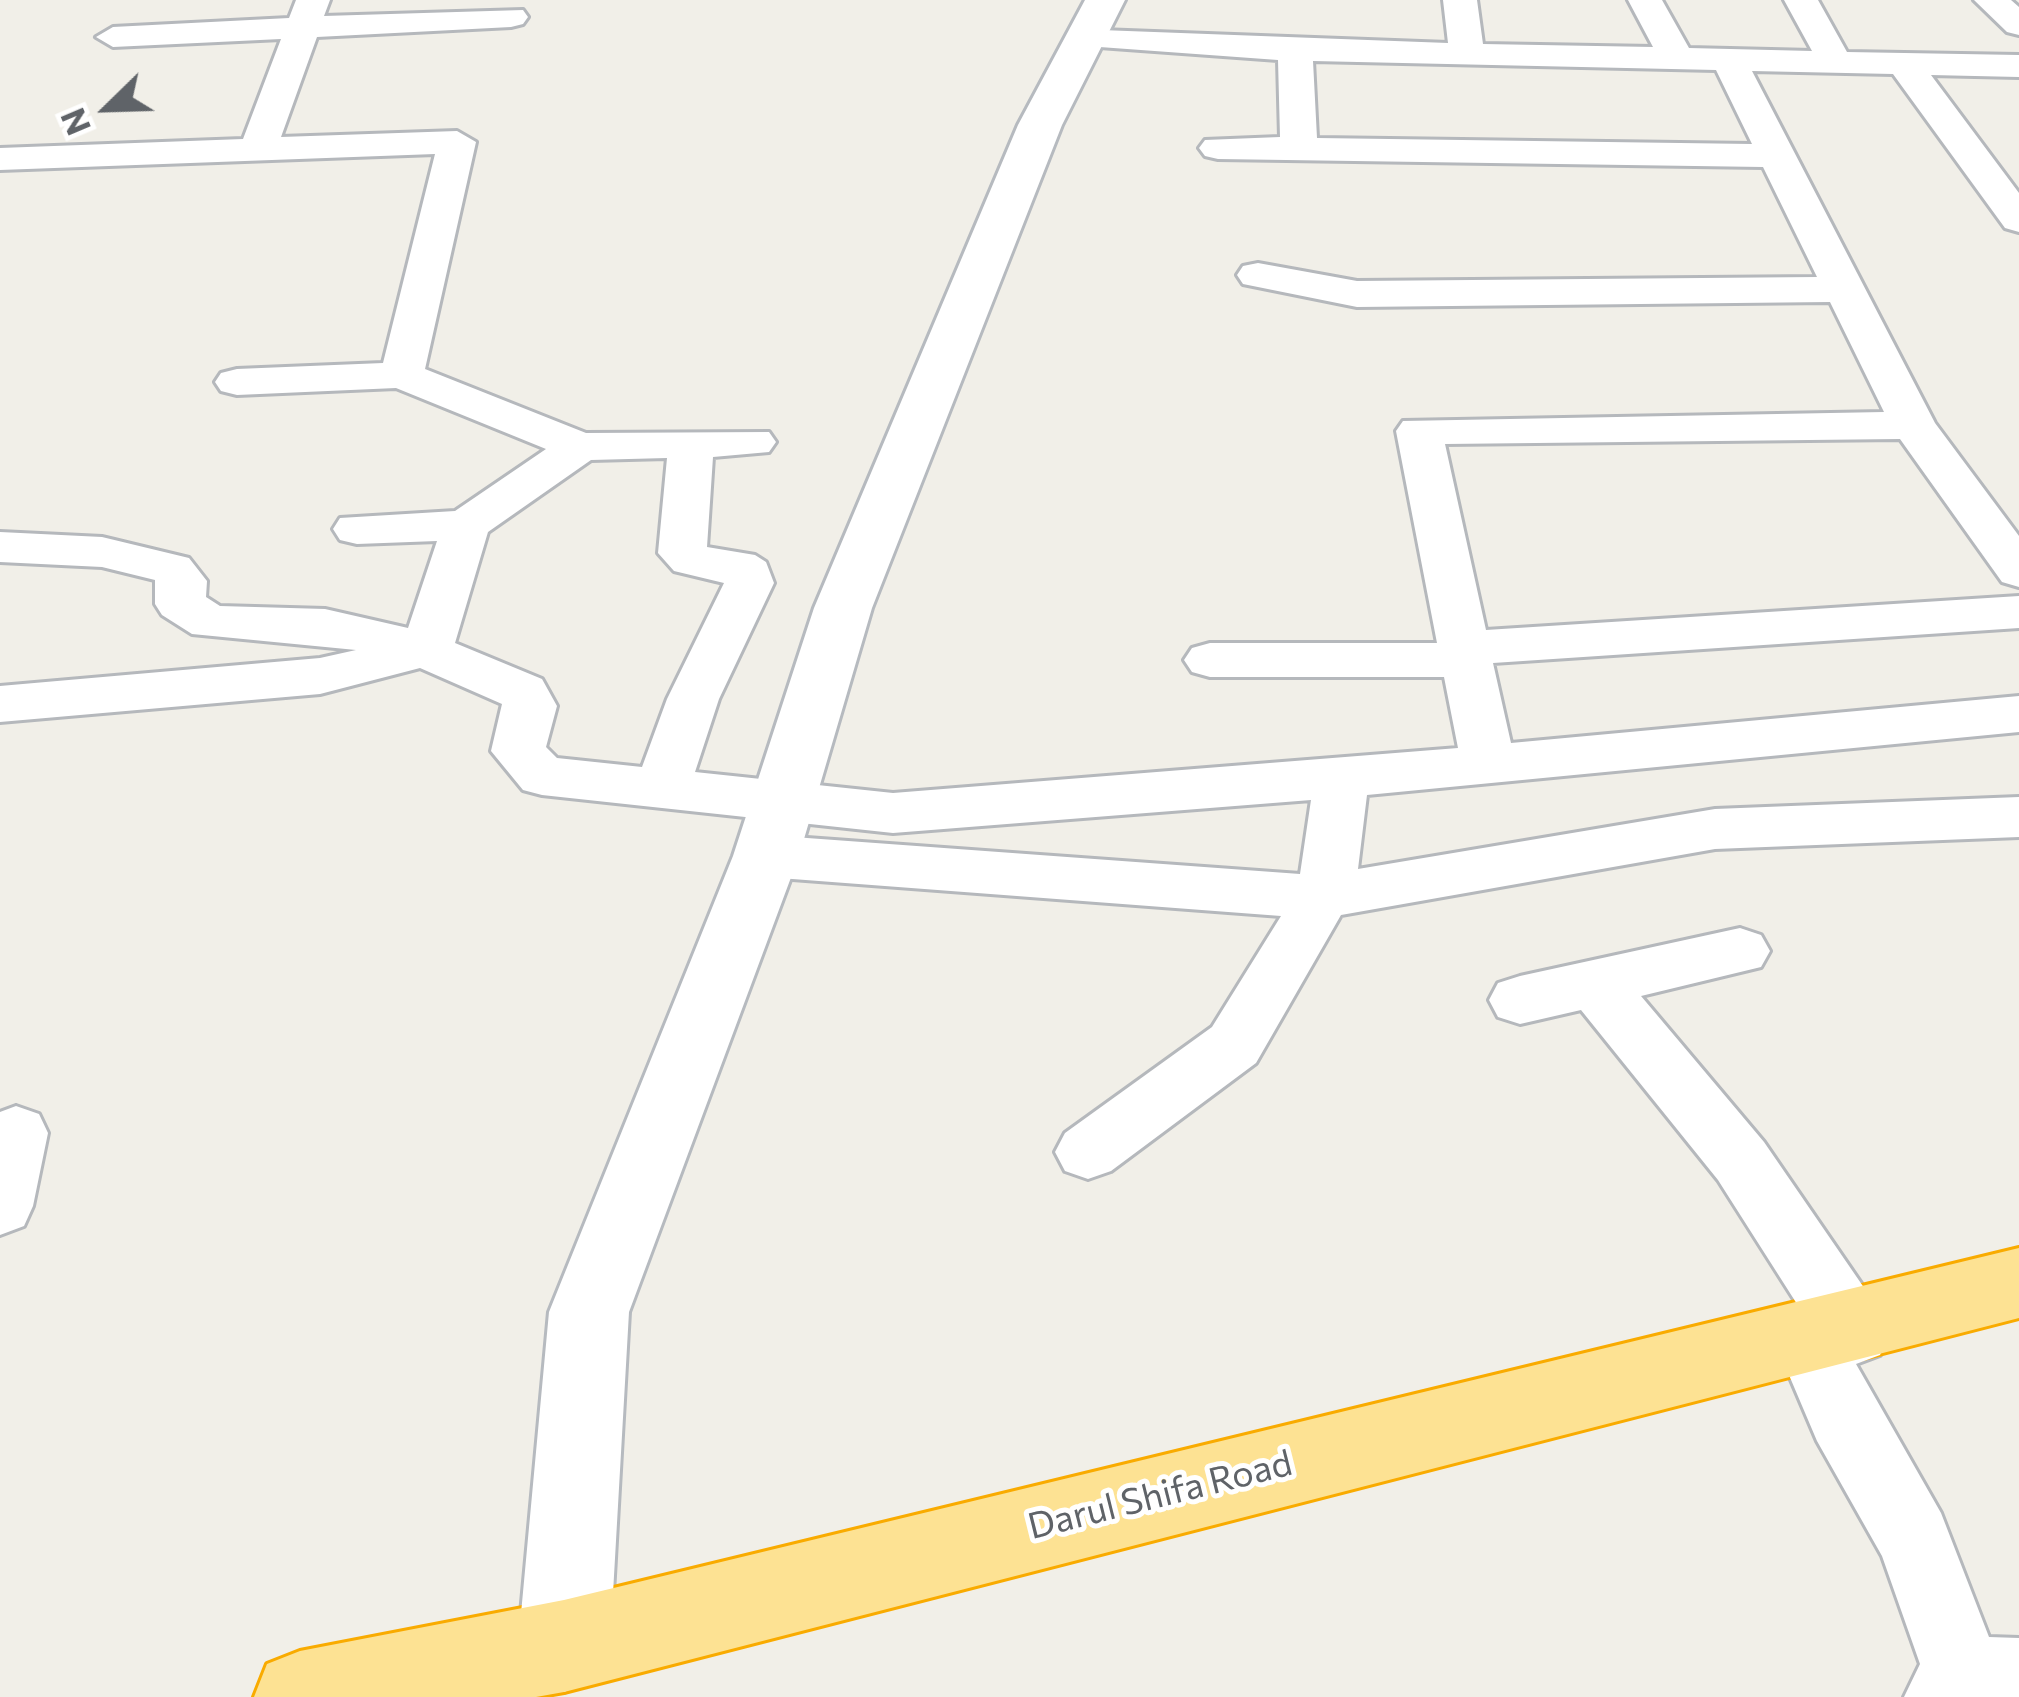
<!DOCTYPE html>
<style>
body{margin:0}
#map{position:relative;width:2019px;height:1697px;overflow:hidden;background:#f1efe8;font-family:Commissioner,sans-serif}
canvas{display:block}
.north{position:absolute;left:48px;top:48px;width:120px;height:120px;-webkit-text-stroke:9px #fff;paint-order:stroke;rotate:247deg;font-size:33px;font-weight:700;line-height:48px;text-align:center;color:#5f6368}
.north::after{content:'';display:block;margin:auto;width:42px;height:54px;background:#5f6368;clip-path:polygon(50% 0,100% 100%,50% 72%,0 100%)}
</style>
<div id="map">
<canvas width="2019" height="1697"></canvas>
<div class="north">N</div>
</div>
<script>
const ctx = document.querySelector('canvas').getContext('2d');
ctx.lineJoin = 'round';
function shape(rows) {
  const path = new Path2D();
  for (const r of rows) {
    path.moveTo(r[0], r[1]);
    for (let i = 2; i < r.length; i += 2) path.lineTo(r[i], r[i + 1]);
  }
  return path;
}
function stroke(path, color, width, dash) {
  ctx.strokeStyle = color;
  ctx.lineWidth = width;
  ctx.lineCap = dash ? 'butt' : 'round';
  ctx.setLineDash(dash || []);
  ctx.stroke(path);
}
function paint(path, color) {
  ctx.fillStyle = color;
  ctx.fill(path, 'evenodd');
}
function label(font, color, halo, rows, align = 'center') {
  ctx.font = font + ' Commissioner,sans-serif';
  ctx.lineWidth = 10;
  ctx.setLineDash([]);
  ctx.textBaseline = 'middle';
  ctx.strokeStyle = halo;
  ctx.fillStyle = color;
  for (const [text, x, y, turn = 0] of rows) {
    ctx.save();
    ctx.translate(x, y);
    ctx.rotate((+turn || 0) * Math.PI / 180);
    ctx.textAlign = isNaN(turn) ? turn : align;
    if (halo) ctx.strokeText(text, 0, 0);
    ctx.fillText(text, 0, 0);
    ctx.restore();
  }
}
const street = shape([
 [296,0,330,0,324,16,523,10,528,17,523,24,511,27,317,37,281,137,457,131,476,142,425,369,586,433,769,432,776,442,769,452,713,457,707,547,755,555,766,562,774,583,719,699,695,772,893,793,1458,748,1444,677,1210,677,1192,672,1184,660,1192,648,1210,643,1437,643,1396,431,1403,421,1884,412,1830,302,1357,307,1243,284,1237,275,1243,266,1258,263,1357,281,1817,277,1763,167,1218,159,1205,156,1199,148,1205,140,1280,137,1278,60,1086,46,1074,43,1069,36,1074,29,1448,43,1443,0,1477,0,1483,44,1653,47,1628,0,1662,0,1689,48,1812,51,1784,0,1818,0,1847,52,2019,55,2019,77,1931,75,2019,193,2019,232,2005,228,1893,74,1752,71,1935,423,2019,536,2019,587,2002,582,1900,439,1445,444,1486,630,2019,596,2019,628,1493,663,1511,743,2019,696,2019,732,1367,795,1358,869,1715,809,2019,797,2019,837,1715,849,1341,915,1256,1063,1111,1171,1088,1179,1065,1171,1055,1152,1065,1133,1212,1027,1281,916,766,877,746,871,737,856,746,841,766,835,1300,874,1311,800,893,833,542,795,523,790,491,751,502,704,420,668,320,694,0,722,0,686,320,658,356,650,192,634,162,615,155,604,155,580,102,567,0,562,0,532,102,537,189,558,207,581,206,597,220,606,325,609,408,628,437,541,357,544,340,540,333,529,340,518,455,511,546,449,396,388,237,395,221,391,215,382,221,373,237,369,383,363,435,154,0,170,0,148,243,139,281,39,113,47,96,37,113,27,289,18,296,0],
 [1313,61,1716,70,1752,144,1317,138,1313,61],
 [667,458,658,553,674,571,724,583,667,699,642,767,557,758,546,747,557,706,542,679,455,643,488,532,591,460,667,458],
 [1974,0,2011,0,2019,7,2019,35,2007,32,1974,0],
 [1740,928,1761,935,1770,951,1761,967,1641,996,1764,1142,1880,1311,1890,1333,1880,1355,1856,1364,1941,1513,1989,1637,2019,1638,2019,1697,1904,1697,1920,1664,1882,1556,1817,1441,1786,1368,1797,1345,1818,1337,1718,1180,1581,1010,1520,1024,1498,1017,1489,1000,1498,983,1520,976,1740,928],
 [16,1106,39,1114,48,1133,33,1206,24,1226,0,1235,0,1112,16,1106]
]);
const secondary = shape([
 [1085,0,1125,0,1062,125,872,608,799,856,629,1312,610,1646,596,1678,564,1692,532,1678,518,1646,549,1312,733,856,814,608,1018,125,1085,0]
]);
const highway = shape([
 [2019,1248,2019,1318,564,1692,536,1697,254,1697,267,1664,300,1651,564,1600,2019,1248]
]);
stroke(street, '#b5b8bc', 6);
stroke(secondary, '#b6babf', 6);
stroke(highway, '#f9ab00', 6);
paint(street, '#fff');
paint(secondary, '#fff');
paint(highway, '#fde293');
label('36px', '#5f6368', '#fff', [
 ["Darul Shifa Road",1160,1495,-14]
]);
</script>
